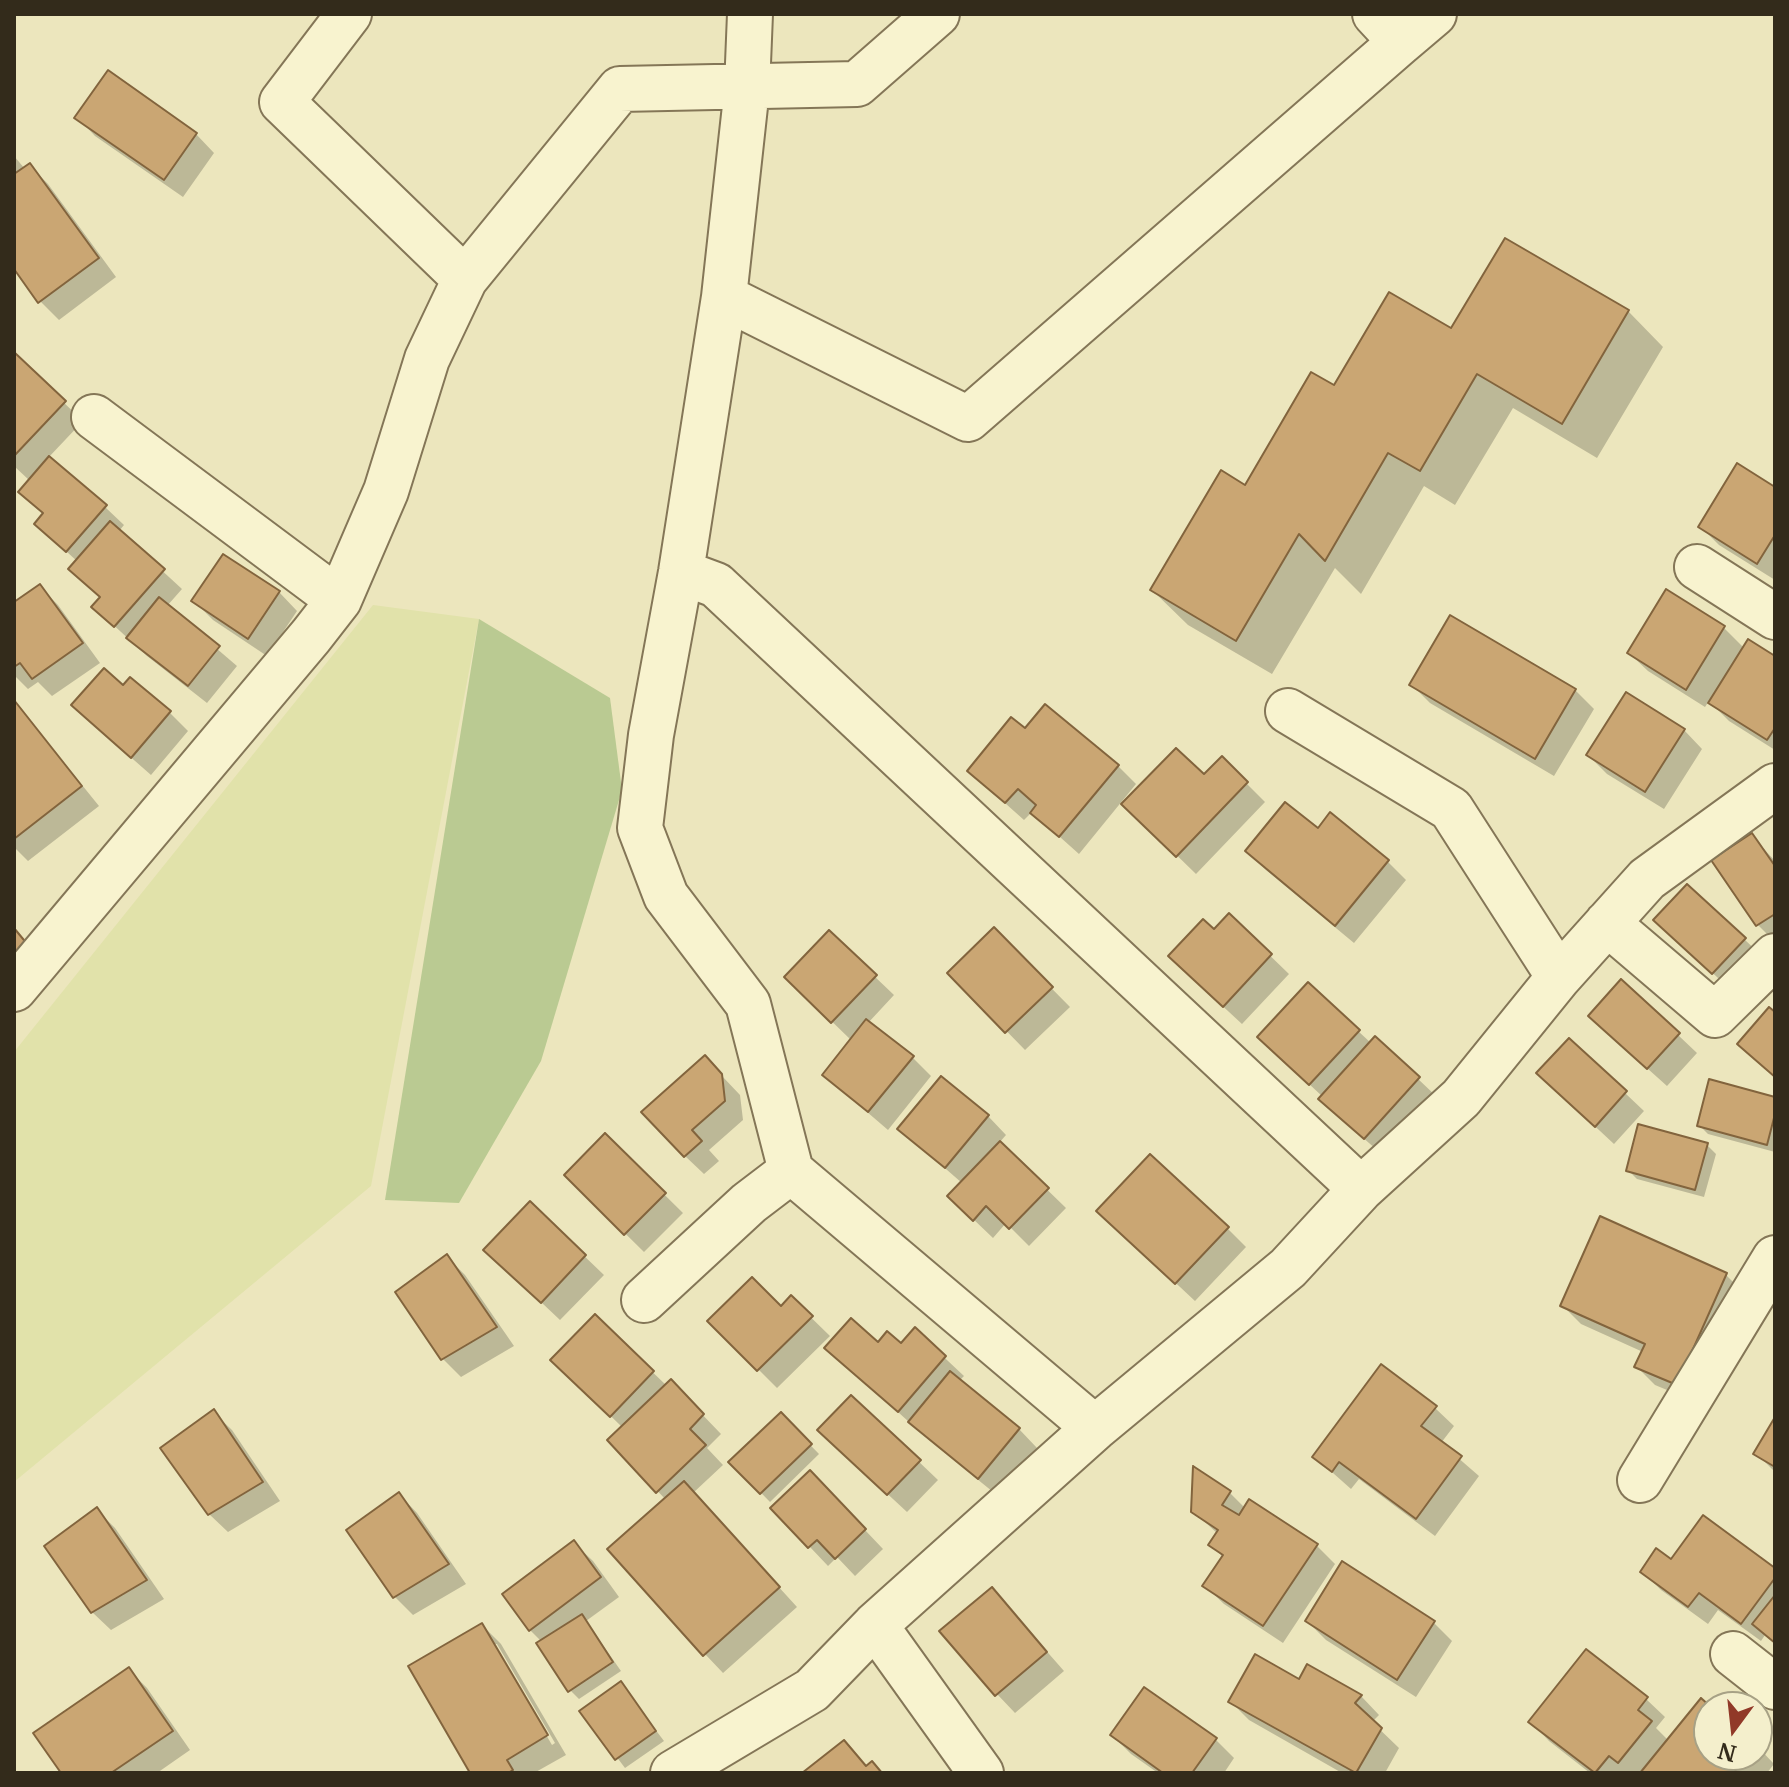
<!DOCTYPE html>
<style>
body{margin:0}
#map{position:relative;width:1789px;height:1787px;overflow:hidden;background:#ece6bd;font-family:Merriweather,serif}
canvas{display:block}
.frame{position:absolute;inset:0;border:16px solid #332b1b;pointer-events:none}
.north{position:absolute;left:1693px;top:1691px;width:80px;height:80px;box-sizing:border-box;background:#f4efcc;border:2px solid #a7a185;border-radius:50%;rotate:195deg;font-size:22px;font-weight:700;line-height:32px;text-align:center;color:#332b1b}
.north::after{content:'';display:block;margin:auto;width:28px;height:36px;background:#913928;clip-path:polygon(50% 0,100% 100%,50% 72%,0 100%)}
</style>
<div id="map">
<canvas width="1789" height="1787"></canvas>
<div class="frame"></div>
<div class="north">N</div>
</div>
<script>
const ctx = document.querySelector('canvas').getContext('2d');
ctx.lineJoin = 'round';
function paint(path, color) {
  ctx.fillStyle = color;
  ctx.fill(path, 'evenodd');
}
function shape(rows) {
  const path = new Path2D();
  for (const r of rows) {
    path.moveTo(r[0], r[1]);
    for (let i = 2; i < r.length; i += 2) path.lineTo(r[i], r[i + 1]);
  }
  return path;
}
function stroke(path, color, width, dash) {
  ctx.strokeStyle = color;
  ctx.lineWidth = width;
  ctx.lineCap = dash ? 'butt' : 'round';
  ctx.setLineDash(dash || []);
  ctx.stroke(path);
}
paint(shape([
 [373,605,479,619,371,1186,14,1482,14,1052]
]), '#e1e2aa');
paint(shape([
 [479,619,610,698,622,790,541,1061,459,1203,385,1200]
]), '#baca92');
paint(shape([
 [77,117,196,134,214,153,183,197,95,136],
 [14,156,25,169,30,166,48,184,116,277,59,320,40,301,14,266],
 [1628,311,1663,347,1597,458,1513,408,1455,505,1424,486,1361,594,1335,568,1272,674,1188,625,1152,590,1335,388,1452,331],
 [14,355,83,421,48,458,105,507,124,525,119,531,182,589,167,606,237,666,207,703,147,656,94,607,102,598,78,562,56,542,45,514,21,492,30,481,14,466],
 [1775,489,1775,580,1719,545,1700,526],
 [39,586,58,605,100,663,52,696,38,682,28,689,14,675,14,604],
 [279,592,297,611,267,656,213,620,194,601],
 [1667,592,1724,628,1745,649,1775,658,1775,750,1729,721,1709,701,1705,707,1648,671,1629,653],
 [1411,684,1575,690,1594,709,1554,776,1430,703],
 [123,688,170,713,188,731,151,775,93,724],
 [14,701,99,806,28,861,14,847],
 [1684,730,1702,749,1664,809,1607,774,1588,755],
 [1025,731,1118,766,1136,784,1079,854,1032,812,1024,820,969,771],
 [1222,759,1265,802,1196,874,1124,804,1204,777],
 [1318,831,1387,861,1406,880,1354,943,1266,870,1247,851],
 [1752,836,1775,861,1775,942,1758,925,1714,861],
 [1229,916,1289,974,1242,1024,1189,975],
 [994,930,1070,1007,1025,1050,950,973],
 [829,933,894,995,868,1023,913,1058,931,1076,888,1130,824,1075,852,1041,786,977],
 [1675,938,1744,939,1763,957,1732,991],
 [1358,1031,1371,1043,1375,1038,1437,1097,1384,1156,1339,1117,1323,1097,1278,1055],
 [1609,1034,1678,1035,1697,1053,1667,1086],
 [1569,1040,1644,1111,1614,1144,1557,1091],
 [704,1057,740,1095,743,1120,709,1150,719,1161,704,1174,685,1156],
 [1775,1099,1775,1152,1708,1134,1699,1125],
 [988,1116,1006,1135,999,1143,1066,1208,1029,1246,1006,1223,993,1238,949,1196,962,1183,900,1129],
 [605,1136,683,1213,644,1252,566,1175],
 [1707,1145,1716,1154,1704,1197,1637,1179,1628,1170],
 [530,1204,604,1275,560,1320,505,1268],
 [1601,1219,1726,1275,1745,1294,1696,1402,1655,1385,1636,1366,1643,1352,1581,1324,1562,1305],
 [1227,1228,1246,1247,1195,1301,1118,1229],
 [447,1257,465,1275,514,1346,461,1377,442,1358],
 [791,1298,830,1336,777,1388,710,1321,781,1308],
 [595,1317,667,1386,671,1382,721,1434,707,1448,723,1465,693,1493,797,1607,723,1673,705,1654,666,1500,610,1440,623,1428,572,1378],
 [915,1330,964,1376,959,1381,1019,1429,1037,1448,998,1496,929,1440,827,1348,878,1344,902,1346],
 [851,1397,938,1480,907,1512,838,1448],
 [1435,1408,1454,1426,1441,1443,1479,1476,1435,1536,1359,1479,1351,1489,1315,1457],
 [213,1412,232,1430,280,1501,228,1532,209,1514],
 [781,1415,819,1454,770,1502,731,1462],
 [1775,1421,1775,1472,1756,1453],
 [1195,1470,1230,1493,1245,1508,1316,1545,1335,1564,1283,1643,1224,1604,1205,1586,1224,1558,1211,1545,1218,1534,1193,1511],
 [828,1491,883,1549,855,1576,837,1557,828,1566,773,1508],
 [399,1494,417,1513,466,1584,413,1615,394,1596],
 [97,1510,115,1528,164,1599,111,1630,92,1612],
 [574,1543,593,1561,619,1597,586,1621,621,1671,579,1699,570,1690,542,1642,530,1630],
 [1671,1562,1775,1570,1775,1644,1765,1635,1761,1641,1718,1610,1708,1624,1661,1590,1643,1572],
 [992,1589,1064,1671,1015,1713,997,1694],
 [1307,1621,1434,1623,1452,1641,1416,1697,1326,1640],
 [482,1625,501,1644,566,1755,534,1773,473,1773],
 [493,1644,497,1644,555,1743,552,1745],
 [129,1670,147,1688,190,1750,157,1773,63,1773],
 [1299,1682,1361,1696,1379,1715,1372,1722,1399,1748,1385,1773,1342,1773,1249,1720,1231,1702],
 [620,1683,664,1741,625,1768,582,1711],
 [1646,1699,1665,1717,1656,1728,1669,1741,1709,1708,1709,1755,1757,1755,1757,1746,1774,1764,1767,1773,1590,1773,1549,1741,1531,1722],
 [1112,1735,1216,1740,1234,1758,1224,1773,1158,1773,1131,1754]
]), '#0003');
const building = shape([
 [108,70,197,133,164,180,74,118,108,70],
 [30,163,99,258,38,303,14,269,14,174,30,163],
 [1505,238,1629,310,1562,424,1477,374,1420,471,1388,453,1325,561,1299,534,1236,641,1150,590,1221,470,1245,485,1311,372,1334,385,1389,292,1451,328,1505,238],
 [14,352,66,401,14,456,14,352],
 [49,456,107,505,66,552,34,524,43,513,18,492,49,456],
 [1737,463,1775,487,1775,535,1757,564,1698,527,1737,463],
 [110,521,165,569,114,627,91,607,100,597,68,569,110,521],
 [223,554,280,591,248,639,191,601,223,554],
 [40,584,83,643,32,679,20,663,14,667,14,602,40,584],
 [1666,589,1725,626,1686,690,1627,653,1666,589],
 [159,597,220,646,188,686,126,638,159,597],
 [1450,615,1576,689,1535,759,1409,685,1450,615],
 [1748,639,1775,656,1775,728,1767,740,1708,703,1748,639],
 [104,668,123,685,130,677,171,711,131,758,71,705,104,668],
 [1626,692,1685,729,1645,792,1586,755,1626,692],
 [14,700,82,786,14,839,14,700],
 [1045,704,1119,765,1059,837,1030,813,1036,805,1018,789,1005,803,967,771,1011,717,1025,728,1045,704],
 [1176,748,1204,774,1222,756,1248,782,1176,857,1121,804,1176,748],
 [1285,802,1318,828,1330,812,1389,860,1335,926,1245,851,1285,802],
 [1752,833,1775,866,1775,914,1756,926,1711,860,1752,833],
 [1687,884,1746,938,1712,974,1653,920,1687,884],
 [1229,913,1272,954,1223,1007,1168,956,1203,919,1214,929,1229,913],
 [994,927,1053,987,1005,1033,947,973,994,927],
 [14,928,28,945,14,956,14,928],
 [829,930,877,975,831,1023,784,977,829,930],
 [1621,979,1680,1033,1647,1069,1588,1016,1621,979],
 [1308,982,1360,1030,1309,1085,1257,1037,1308,982],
 [1769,1007,1775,1012,1775,1077,1737,1044,1769,1007],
 [866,1019,914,1056,868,1112,822,1075,866,1019],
 [1375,1036,1420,1077,1364,1139,1318,1099,1375,1036],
 [1569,1038,1627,1091,1595,1127,1536,1073,1569,1038],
 [705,1055,722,1074,725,1101,692,1130,702,1141,684,1157,641,1112,705,1055],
 [941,1076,989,1115,945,1168,897,1129,941,1076],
 [1709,1079,1775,1097,1775,1114,1767,1145,1697,1126,1709,1079],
 [1638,1124,1708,1143,1695,1190,1626,1171,1638,1124],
 [605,1133,666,1193,624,1235,564,1175,605,1133],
 [1000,1141,1049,1188,1009,1229,986,1206,973,1221,947,1196,1000,1141],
 [1150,1154,1229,1227,1175,1284,1096,1211,1150,1154],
 [530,1201,586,1255,541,1303,483,1250,530,1201],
 [1600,1216,1727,1273,1677,1385,1634,1367,1645,1344,1560,1306,1600,1216],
 [447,1254,497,1327,441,1360,395,1292,447,1254],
 [752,1277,781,1306,791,1295,813,1316,757,1371,707,1321,752,1277],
 [595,1314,654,1371,610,1417,550,1360,595,1314],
 [851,1318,878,1342,887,1331,901,1343,915,1327,946,1356,898,1412,824,1348,851,1318],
 [1381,1364,1437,1406,1421,1426,1462,1456,1416,1519,1339,1462,1332,1472,1312,1457,1381,1364],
 [950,1371,1020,1428,978,1479,908,1422,950,1371],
 [671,1379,704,1414,690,1429,706,1445,656,1493,607,1440,671,1379],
 [851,1395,921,1460,887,1495,817,1430,851,1395],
 [214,1409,263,1482,208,1515,160,1448,214,1409],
 [781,1412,812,1444,760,1494,728,1462,781,1412],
 [1775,1417,1775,1467,1753,1454,1775,1417],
 [1193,1466,1231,1491,1222,1505,1239,1515,1249,1499,1318,1544,1263,1626,1202,1586,1223,1555,1208,1545,1218,1530,1191,1512,1193,1466],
 [810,1470,866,1529,835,1559,817,1540,808,1548,770,1508,810,1470],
 [684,1481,780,1587,703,1656,607,1549,684,1481],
 [399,1492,449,1564,393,1598,346,1530,399,1492],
 [97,1507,147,1580,91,1613,44,1546,97,1507],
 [1703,1515,1775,1568,1775,1578,1741,1624,1699,1593,1688,1607,1640,1572,1656,1548,1671,1559,1703,1515],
 [574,1540,601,1577,529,1631,502,1594,574,1540],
 [1342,1561,1435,1621,1397,1680,1305,1621,1342,1561],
 [992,1587,1047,1652,995,1696,939,1631,992,1587],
 [1775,1595,1775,1643,1752,1624,1775,1595],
 [582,1614,613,1662,568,1692,536,1643,582,1614],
 [482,1623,548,1735,507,1760,513,1770,508,1773,470,1773,408,1666,482,1623],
 [1586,1649,1648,1697,1638,1710,1652,1721,1618,1763,1609,1756,1595,1773,1528,1722,1586,1649],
 [1255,1654,1299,1679,1307,1664,1362,1695,1355,1703,1382,1728,1356,1773,1228,1702,1255,1654],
 [129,1667,173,1731,111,1773,61,1773,33,1733,129,1667],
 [621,1681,656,1731,615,1760,579,1711,621,1681],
 [1144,1687,1217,1738,1192,1773,1163,1773,1110,1735,1144,1687],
 [1701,1698,1711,1707,1709,1707,1709,1755,1748,1755,1733,1773,1640,1773,1701,1698],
 [844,1740,866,1766,872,1761,882,1773,802,1773,844,1740]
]);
paint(building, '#caa673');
stroke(building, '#82643d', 2);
const minor = shape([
 [349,14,282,102,465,279],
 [750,14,747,88,724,297,681,572,651,735,640,828,666,896,748,1004,791,1171,1095,1428],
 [1401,42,1434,14],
 [724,297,968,419,1401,42,1375,14],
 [94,417,339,600],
 [1697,567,1775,617],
 [681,572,716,585,1361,1189],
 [1288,711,1451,809,1559,977],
 [1607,923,1715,1015,1775,956],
 [14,989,311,636,339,600,386,491,427,359,465,279,620,89,857,84,937,14],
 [644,1300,749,1203,791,1171],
 [1640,1480,1775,1258],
 [875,1625,981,1773],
 [1733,1654,1775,1687],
 [673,1773,812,1690,875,1625,1095,1428,1288,1268,1361,1189,1461,1098,1559,977,1647,879,1775,786]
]);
stroke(minor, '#847657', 48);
stroke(minor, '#f8f3cf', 44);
</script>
